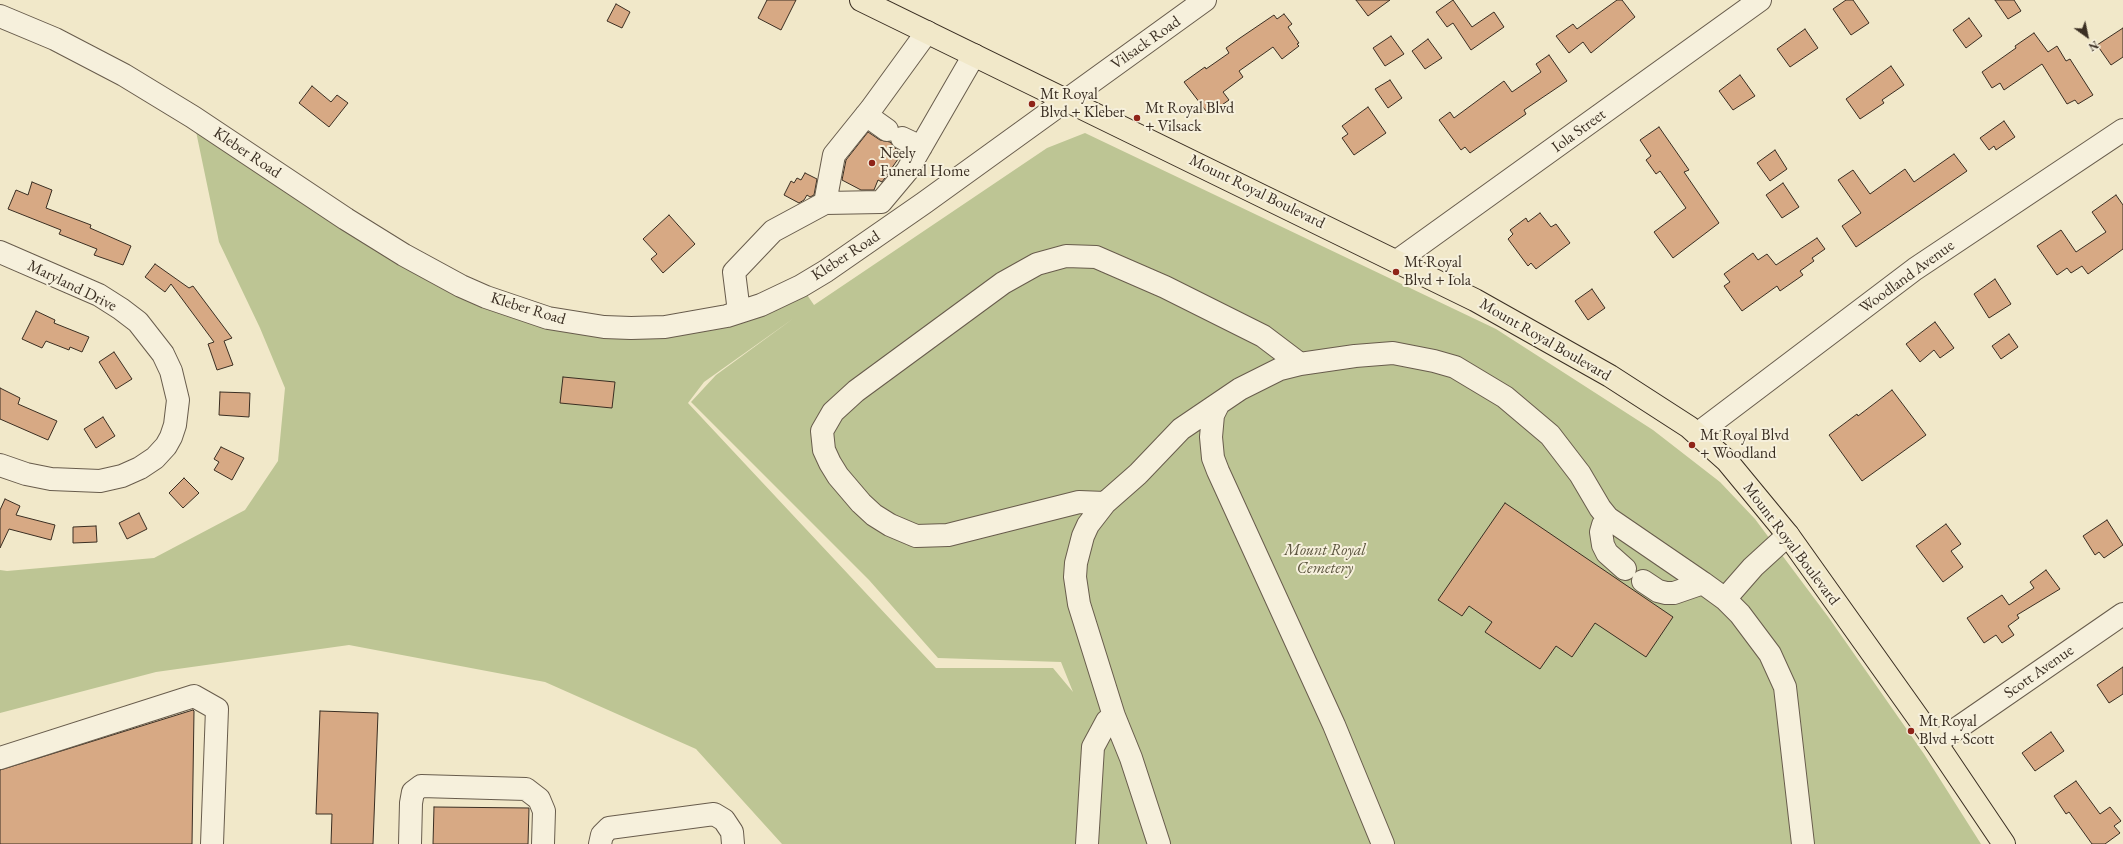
<!DOCTYPE html>
<style>
body{margin:0}
#map{position:relative;width:2123px;height:844px;overflow:hidden;background:#f1e8c9;font-family:"EB Garamond",serif}
canvas{display:block}
.north{position:absolute;left:2067px;top:16px;width:40px;height:40px;-webkit-text-stroke:3px #f6f0dc;paint-order:stroke;rotate:147deg;font-size:11px;font-weight:700;line-height:16px;text-align:center;color:#3a2e22}
.north::after{content:'';display:block;margin:auto;width:14px;height:18px;background:#3a2e22;clip-path:polygon(50% 0,100% 100%,50% 72%,0 100%)}
</style>
<div id="map">
<canvas width="2123" height="844"></canvas>
<div class="north">N</div>
</div>
<script>
const ctx = document.querySelector('canvas').getContext('2d');
ctx.lineJoin = 'round';
function paint(path, color) {
  ctx.fillStyle = color;
  ctx.fill(path, 'evenodd');
}
function shape(rows) {
  const path = new Path2D();
  for (const r of rows) {
    path.moveTo(r[0], r[1]);
    for (let i = 2; i < r.length; i += 2) path.lineTo(r[i], r[i + 1]);
  }
  return path;
}
function stroke(path, color, width, dash) {
  ctx.strokeStyle = color;
  ctx.lineWidth = width;
  ctx.lineCap = dash ? 'butt' : 'round';
  ctx.setLineDash(dash || []);
  ctx.stroke(path);
}
function label(font, color, halo, rows, align = 'center') {
  ctx.font = font + ' "EB Garamond",serif';
  ctx.lineWidth = 4;
  ctx.setLineDash([]);
  ctx.textBaseline = 'middle';
  ctx.strokeStyle = halo;
  ctx.fillStyle = color;
  for (const [text, x, y, turn = 0] of rows) {
    ctx.save();
    ctx.translate(x, y);
    ctx.rotate((+turn || 0) * Math.PI / 180);
    ctx.textAlign = isNaN(turn) ? turn : align;
    if (halo) ctx.strokeText(text, 0, 0);
    ctx.fillText(text, 0, 0);
    ctx.restore();
  }
}
paint(shape([
 [193,117,486,297,665,327,801,286,814,305,1047,148,1085,133,1496,329,1653,430,1720,482,1755,519,1829,618,1924,754,1981,844,782,844,696,749,545,682,349,645,156,672,0,713,0,570,7,571,154,558,245,510,278,461,285,388,260,328,219,242],
 [794,318,716,375,691,402,869,580,938,658,1061,662,1073,692,1053,668,936,668,688,403,704,382]
]), '#bdc594');
const building = shape([
 [767,0,796,0,781,30,758,18,767,0],
 [1356,0,1390,0,1368,16,1356,0],
 [1453,0,1472,27,1494,12,1504,27,1471,50,1453,23,1447,27,1436,12,1453,0],
 [1617,0,1622,0,1635,17,1591,53,1583,42,1569,53,1556,36,1573,24,1577,29,1617,0],
 [1846,0,1853,0,1869,23,1851,35,1833,9,1846,0],
 [1995,0,2014,0,2021,11,2008,19,1995,0],
 [616,4,630,12,622,28,607,21,616,4],
 [1284,14,1292,24,1288,27,1299,43,1297,44,1299,46,1282,59,1273,47,1239,71,1243,77,1223,92,1229,100,1216,109,1213,105,1206,111,1184,82,1205,67,1206,69,1229,53,1226,48,1240,38,1274,15,1277,19,1284,14],
 [1969,18,1982,36,1966,48,1953,30,1969,18],
 [2123,28,2123,57,2111,65,2097,45,2123,28],
 [1805,29,1818,48,1790,67,1777,49,1805,29],
 [2034,33,2048,52,2057,46,2066,61,2070,59,2093,95,2078,104,2075,100,2067,104,2042,64,2004,90,2000,83,1992,88,1982,72,2016,48,2015,46,2034,33],
 [1391,36,1404,54,1385,66,1373,48,1391,36],
 [1428,39,1442,58,1425,69,1412,51,1428,39],
 [1549,55,1567,81,1524,110,1526,114,1470,153,1465,147,1461,150,1439,120,1450,112,1454,118,1504,81,1512,92,1541,72,1536,64,1549,55],
 [1891,66,1904,85,1882,100,1884,103,1860,119,1846,99,1891,66],
 [1740,75,1755,96,1733,110,1719,91,1740,75],
 [1390,80,1402,98,1388,108,1375,89,1390,80],
 [312,86,331,102,337,95,348,103,329,127,299,103,312,86],
 [1368,107,1386,133,1354,155,1342,138,1348,134,1342,126,1368,107],
 [2004,121,2015,137,1996,150,1994,146,1989,150,1980,138,2004,121],
 [1659,127,1689,170,1684,172,1719,223,1673,258,1654,232,1686,208,1660,171,1656,174,1646,160,1651,156,1640,140,1659,127],
 [868,132,880,140,890,142,896,149,903,152,882,182,878,180,874,190,861,190,842,180,846,160,868,132],
 [1775,150,1787,169,1770,181,1757,163,1775,150],
 [1954,154,1967,171,1856,247,1842,226,1861,213,1838,180,1853,170,1870,194,1905,169,1914,182,1954,154],
 [805,173,817,179,814,195,810,197,807,195,804,200,799,203,784,195,791,181,794,183,797,178,801,180,805,173],
 [32,182,52,190,46,208,91,225,90,228,131,246,123,265,94,255,97,249,59,234,61,230,8,209,16,190,28,195,32,182],
 [1783,183,1799,207,1782,218,1766,195,1783,183],
 [2116,195,2123,205,2123,249,2088,274,2082,266,2071,273,2067,268,2057,275,2037,246,2061,230,2076,252,2106,232,2092,212,2116,195],
 [1540,213,1551,227,1556,224,1570,243,1536,269,1531,263,1528,266,1508,239,1513,234,1510,230,1526,218,1528,222,1540,213],
 [669,215,695,244,663,273,651,259,657,254,643,239,669,215],
 [1817,238,1825,249,1812,258,1814,261,1800,271,1803,275,1780,291,1777,286,1742,311,1724,286,1730,282,1724,274,1753,253,1758,260,1767,254,1776,265,1817,238],
 [155,264,189,288,193,286,232,338,224,341,233,365,217,370,208,344,214,342,171,284,165,292,145,277,155,264],
 [1995,279,2011,304,1989,318,1974,294,1995,279],
 [1592,289,1605,308,1588,320,1575,301,1592,289],
 [36,311,55,320,54,323,89,337,82,352,70,347,69,350,46,341,42,348,22,339,36,311],
 [1935,322,1954,348,1940,358,1934,350,1920,362,1906,344,1935,322],
 [2009,334,2018,347,2001,359,1992,346,2009,334],
 [114,352,132,379,116,389,99,362,114,352],
 [563,377,615,382,612,408,560,403,563,377],
 [0,388,20,398,18,404,57,421,48,440,0,419,0,388],
 [1892,390,1926,435,1862,481,1829,435,1857,414,1858,416,1892,390],
 [220,392,250,393,249,417,219,415,220,392],
 [103,417,115,436,96,448,84,429,103,417],
 [221,447,244,458,232,480,214,470,219,462,214,459,221,447],
 [184,478,199,493,183,508,169,493,184,478],
 [5,499,20,506,16,515,55,525,51,540,9,529,0,548,0,510,5,499],
 [1505,503,1673,617,1646,657,1595,623,1572,657,1556,646,1540,669,1485,632,1492,622,1469,606,1462,616,1438,600,1505,503],
 [139,513,147,529,127,539,119,523,139,513],
 [2107,520,2123,545,2104,558,2099,552,2095,555,2083,536,2107,520],
 [1946,524,1961,544,1951,551,1963,567,1943,582,1916,546,1946,524],
 [96,526,97,542,73,543,73,527,96,526],
 [2046,570,2060,589,2017,615,2019,618,2008,626,2014,635,2002,643,1996,635,1984,643,1967,618,2002,595,2009,605,2034,588,2030,582,2046,570],
 [2123,667,2123,694,2109,703,2097,685,2123,667],
 [193,710,194,711,192,844,0,844,0,770,193,710],
 [320,711,378,713,373,844,331,844,332,814,316,814,320,711],
 [2051,732,2064,751,2035,771,2022,753,2051,732],
 [2076,781,2100,814,2110,807,2121,821,2114,826,2120,833,2105,844,2092,844,2069,812,2066,814,2054,796,2076,781],
 [434,807,529,808,528,844,433,844,434,807]
]);
paint(building, '#d7a984');
stroke(building, '#3a2e22', 1);
const minor = shape([
 [0,16,55,39,124,75,193,117,346,219,404,255,461,286,486,297,548,318,604,327,631,328,665,327,727,316,761,305,801,286,826,271,924,203,1205,0],
 [866,115,887,130],
 [902,138,921,147],
 [825,203,834,155,871,109,927,32],
 [0,252,99,295,121,309,138,322,163,354,171,371,178,400,175,425,171,437,166,446,155,458,140,468,122,476,100,481,51,479,26,474,0,465],
 [1397,261,1760,0],
 [739,312,734,272,773,231,825,203,881,202,907,171,974,55],
 [1218,405,1213,415,1211,437,1213,458,1218,471,1334,725,1383,844],
 [1697,434,1915,269,2123,130],
 [1105,503,1079,502,948,535,916,536,890,525,874,515,861,503,838,476,830,463,824,450,822,431,833,412,856,391,1003,283,1037,264,1066,256,1096,257,1165,287,1263,336,1300,364],
 [1608,518,1603,525,1601,532,1603,545,1607,553,1625,569],
 [1643,581,1658,591,1666,593,1674,593,1703,583],
 [1725,599,1753,567,1788,535],
 [1936,743,2123,614],
 [0,758,194,696,217,709,212,844],
 [410,844,411,803,413,792,421,786,526,789,539,799,544,811,543,844],
 [600,844,602,835,609,828,714,814,724,820,732,832,733,844],
 [1087,844,1093,747,1107,721,1114,716],
 [1159,844,1131,758,1114,716,1079,604,1075,577,1076,563,1083,536,1088,525,1105,503,1138,474,1181,429,1240,389,1280,369,1300,364,1355,356,1393,353,1434,361,1455,367,1505,397,1550,435,1580,474,1600,508,1608,518,1703,583,1725,599,1740,614,1770,654,1785,687,1803,844]
]);
const major = shape([
 [861,0,1475,300,1610,376,1689,427,1727,461,1788,535,1936,743,2004,844]
]);
stroke(minor, '#685c4c', 24);
stroke(major, '#3a2e22', 24);
stroke(minor, '#f6f0dc', 22);
stroke(major, '#f1e8c9', 22);
for (const [x, y, r, color] of [
 [1032,104,4,"#8f2418"],
 [1137,118,4,"#8f2418"],
 [872,163,4,"#8f2418"],
 [1396,272,4,"#8f2418"],
 [1692,445,4,"#8f2418"],
 [1911,731,4,"#8f2418"]
]) {
  const dot = new Path2D();
  dot.arc(x, y, r, 0, 2 * Math.PI);
  ctx.fillStyle = color;
  ctx.fill(dot);
  stroke(dot, '#f6f0dc', 1.5);
}
label('16px', '#3a2e22', '#f6f0dc', [
 ["Vilsack Road",1146,43,-35],
 ["Iola Street",1579,131,-36],
 ["Kleber Road",247,153,34],
 ["Mount Royal Boulevard",1257,192,26],
 ["Kleber Road",846,256,-33],
 ["Woodland Avenue",1907,277,-36],
 ["Maryland Drive",72,286,26],
 ["Kleber Road",528,309,17],
 ["Mount Royal Boulevard",1545,340,30],
 ["Mount Royal Boulevard",1791,544,53],
 ["Scott Avenue",2039,672,-35]
]);
label('16px', '#3a2e22', '#f6f0dc', [
 ["Mt Royal",1040,95],
 ["Blvd + Kleber",1040,113],
 ["Mt Royal Blvd",1145,109],
 ["+ Vilsack",1145,127],
 ["Neely",880,154],
 ["Funeral Home",880,172],
 ["Mt Royal",1404,263],
 ["Blvd + Iola",1404,281],
 ["Mt Royal Blvd",1700,436],
 ["+ Woodland",1700,454],
 ["Mt Royal",1919,722],
 ["Blvd + Scott",1919,740]
], 'left');
label('italic 16px', '#5b543e', '#f6f0dc', [
 ["Mount Royal",1325,551],
 ["Cemetery",1325,569]
]);
</script>
